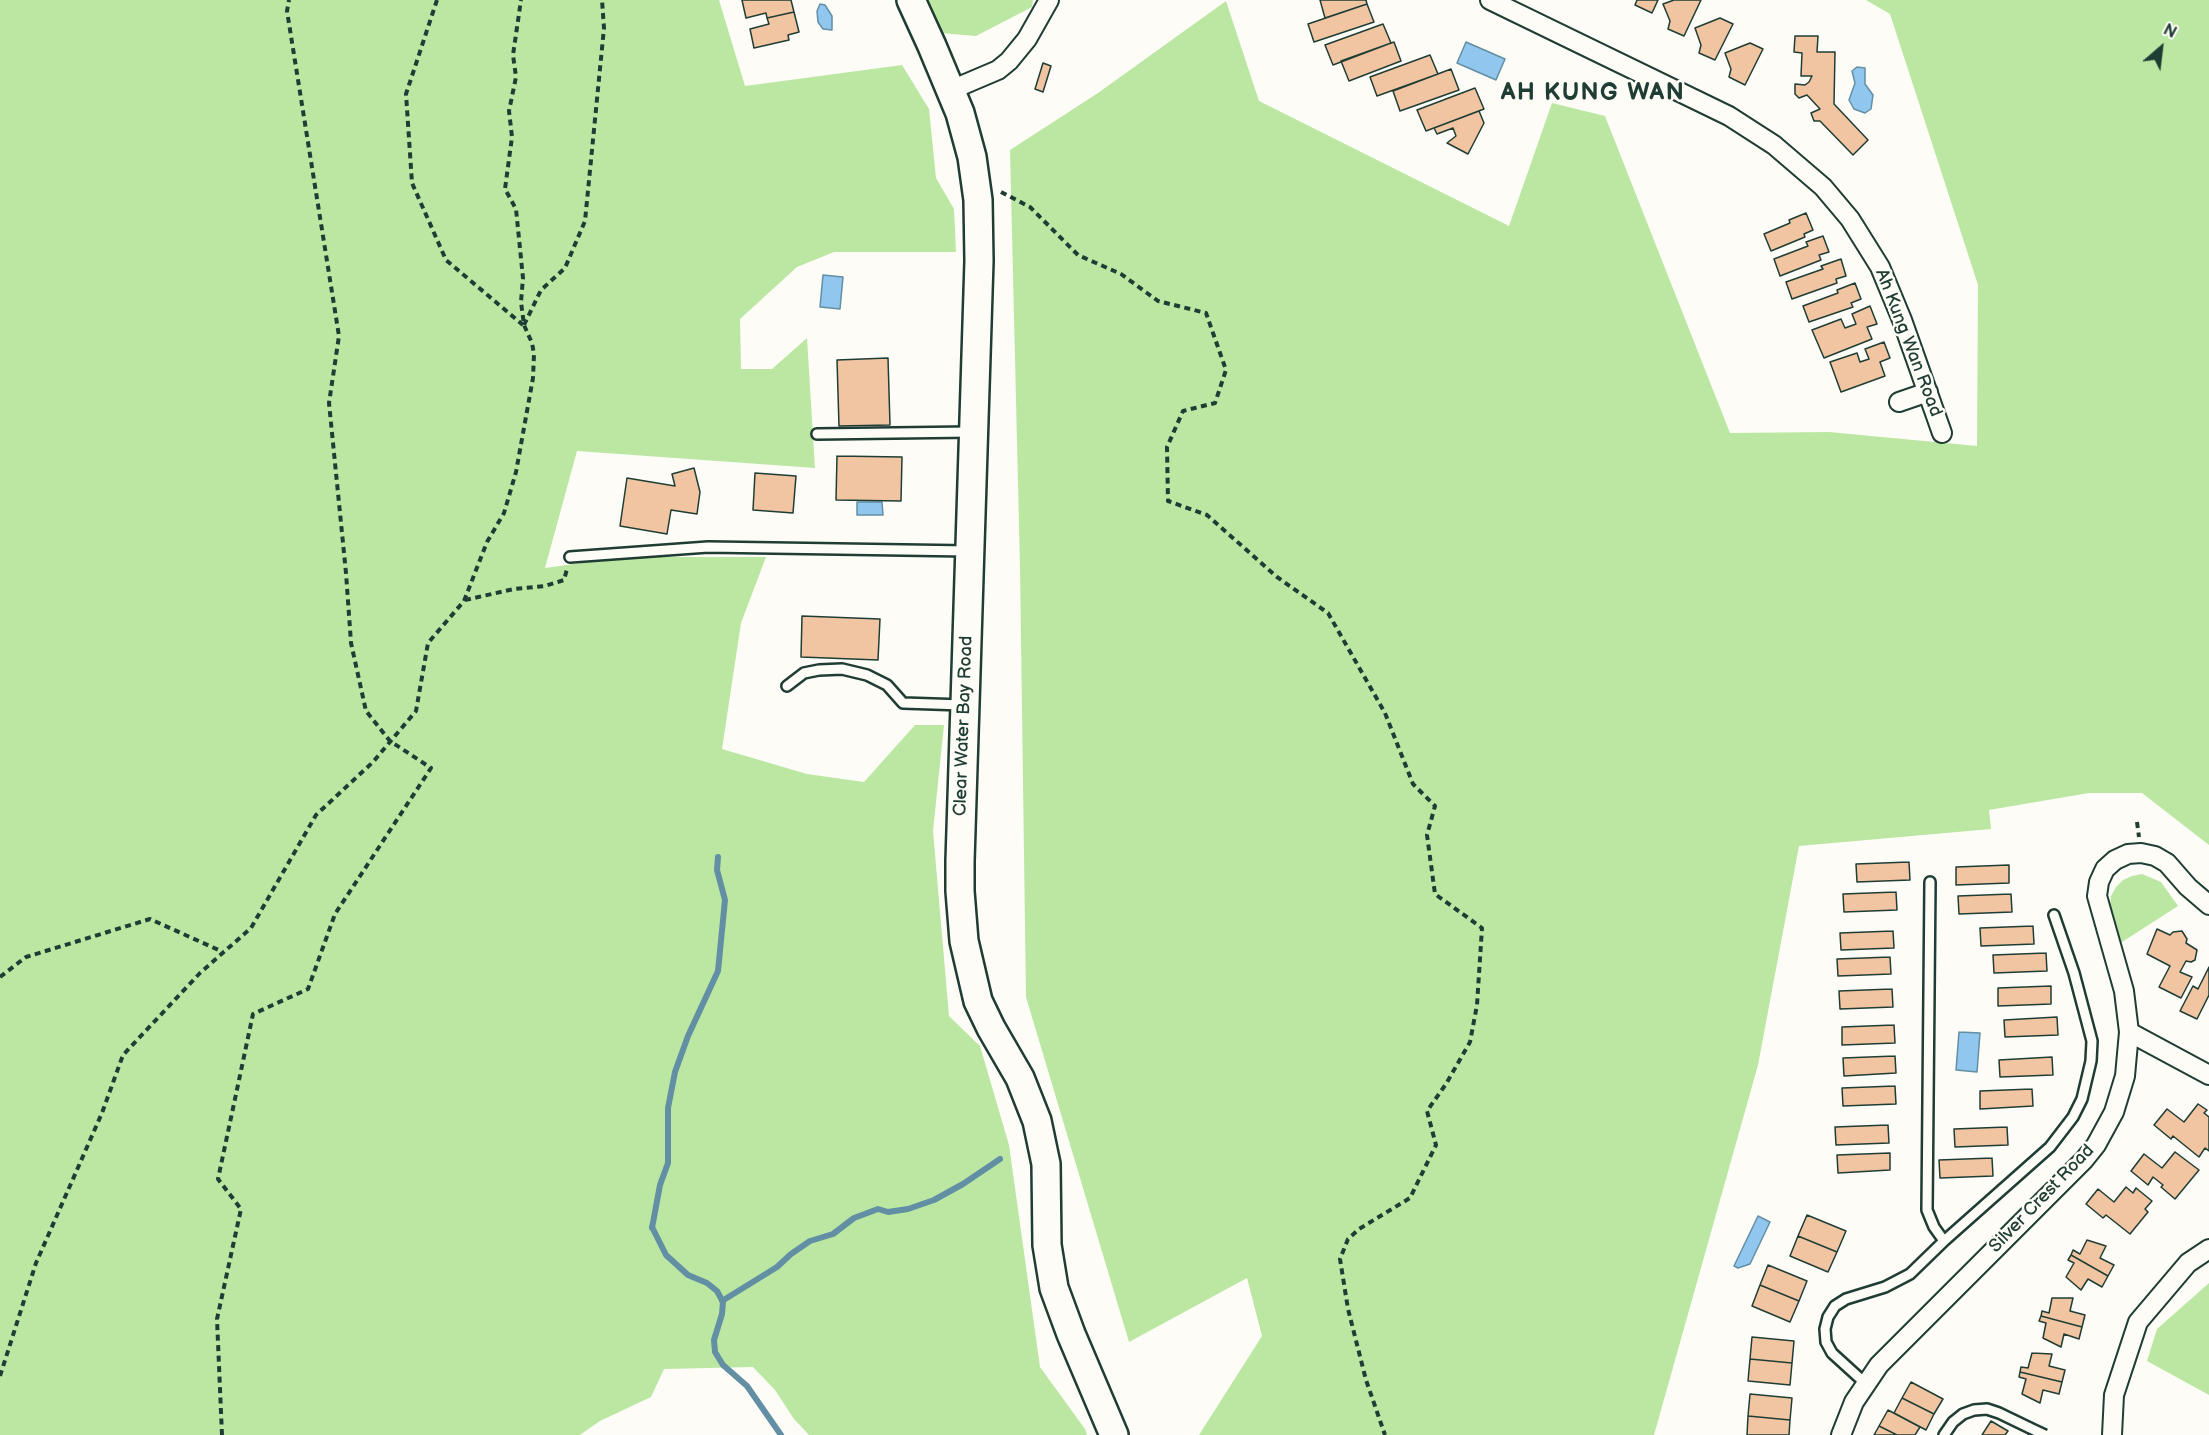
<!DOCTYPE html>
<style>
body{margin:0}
#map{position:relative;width:2209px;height:1435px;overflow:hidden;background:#fdfcf7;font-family:"Balsamiq Sans",sans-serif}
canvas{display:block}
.north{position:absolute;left:2131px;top:18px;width:60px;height:60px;-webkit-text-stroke:4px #fdfcf7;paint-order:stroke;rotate:28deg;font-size:16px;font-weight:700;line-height:24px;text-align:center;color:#1f3d34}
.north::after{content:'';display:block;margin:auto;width:21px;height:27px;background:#1f3d34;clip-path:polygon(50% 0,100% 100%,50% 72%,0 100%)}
</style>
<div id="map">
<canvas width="2209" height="1435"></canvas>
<div class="north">N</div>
</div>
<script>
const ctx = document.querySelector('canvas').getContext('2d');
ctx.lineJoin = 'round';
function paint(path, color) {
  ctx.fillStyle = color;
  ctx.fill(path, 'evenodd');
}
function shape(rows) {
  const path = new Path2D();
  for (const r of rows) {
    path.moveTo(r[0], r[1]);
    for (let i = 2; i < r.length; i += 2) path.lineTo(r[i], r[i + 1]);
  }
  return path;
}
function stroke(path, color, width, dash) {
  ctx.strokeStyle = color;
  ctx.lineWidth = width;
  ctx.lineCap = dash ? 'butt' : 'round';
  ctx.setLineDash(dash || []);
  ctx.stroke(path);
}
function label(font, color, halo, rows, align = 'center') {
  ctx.font = font + ' "Balsamiq Sans",sans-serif';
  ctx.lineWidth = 5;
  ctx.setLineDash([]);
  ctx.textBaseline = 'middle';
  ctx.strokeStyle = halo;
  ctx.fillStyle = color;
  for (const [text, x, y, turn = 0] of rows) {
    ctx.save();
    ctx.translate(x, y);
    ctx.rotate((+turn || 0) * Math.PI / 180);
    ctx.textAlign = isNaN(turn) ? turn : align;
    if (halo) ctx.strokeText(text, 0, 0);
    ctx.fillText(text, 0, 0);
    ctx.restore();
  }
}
paint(shape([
 [0,0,719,0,745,86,902,65,929,109,936,178,954,209,956,252,834,252,797,267,740,319,741,369,772,369,807,338,815,468,577,451,545,568,623,557,766,557,741,623,722,749,807,774,864,782,915,725,944,725,933,831,949,1016,980,1046,1009,1145,1040,1367,1085,1429,1087,1435,809,1435,794,1419,775,1390,753,1367,664,1369,651,1397,600,1421,580,1435,0,1435],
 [924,0,1033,0,1032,7,976,36,940,33],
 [1866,0,2209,0,2209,845,2142,793,2089,793,1989,810,1991,829,1799,846,1758,1065,1654,1435,1199,1435,1262,1336,1247,1278,1129,1342,1026,997,1020,567,1010,150,1098,93,1226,1,1259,101,1509,226,1552,103,1605,116,1730,433,1829,432,1977,446,1978,285,1890,14],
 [2142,874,2161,882,2178,906,2119,944,2110,906,2111,896,2116,887,2123,880,2132,876],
 [2209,1283,2209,1395,2147,1361,2157,1329]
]), '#bce7a3');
const water = shape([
 [820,4,825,5,832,16,832,30,823,29,818,22,817,11,820,4],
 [1466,42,1505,59,1496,80,1457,63,1466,42],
 [1857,67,1865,68,1865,84,1873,95,1871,109,1865,113,1854,109,1849,100,1855,83,1852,71,1857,67],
 [823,275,843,277,840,309,820,307,823,275],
 [857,502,882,502,883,515,857,515,857,502],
 [1959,1032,1980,1033,1977,1072,1956,1070,1959,1032],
 [1758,1216,1770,1222,1750,1264,1738,1268,1734,1266,1758,1216]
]);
paint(water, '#91c6ef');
stroke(water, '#638fa4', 1.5);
stroke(shape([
 [652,1227,666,1255,688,1275,707,1283,717,1291,723,1302,722,1314,714,1340,715,1352,723,1365,747,1386,781,1435],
 [652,1228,660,1185,668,1163,668,1108,675,1072,688,1036,718,971,725,900,717,870,718,857],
 [722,1301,777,1267,791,1254,810,1241,833,1234,854,1218,878,1209,888,1212,908,1209,934,1200,963,1184,1000,1159]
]), '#638fa4', 6);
const building = shape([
 [742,0,791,0,794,12,767,18,766,13,746,18,742,0],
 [1320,0,1366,0,1367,4,1325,18,1320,0],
 [1637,0,1658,0,1652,13,1635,5,1637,0],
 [1674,0,1701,0,1684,36,1668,29,1670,21,1663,4,1674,0],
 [1367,4,1374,22,1314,42,1308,24,1367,4],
 [794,12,799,32,788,35,789,40,754,48,750,29,769,24,767,18,794,12],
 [1720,18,1733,24,1715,60,1699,53,1701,45,1695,28,1720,18],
 [1383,24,1391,43,1333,65,1325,45,1383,24],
 [1795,36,1818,36,1817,52,1835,52,1834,104,1868,140,1853,155,1820,121,1814,121,1811,113,1820,109,1807,95,1799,98,1795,94,1795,84,1805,85,1809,82,1812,76,1801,76,1802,53,1794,52,1795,36],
 [1394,42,1401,61,1349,81,1341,61,1394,42],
 [1750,43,1763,49,1745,85,1729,77,1731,69,1725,53,1750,43],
 [1430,55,1438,74,1377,96,1370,77,1430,55],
 [1043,63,1051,66,1043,92,1035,89,1043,63],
 [1451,69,1459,90,1400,111,1393,91,1451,69],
 [1475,88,1484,109,1426,131,1417,110,1475,88],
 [1479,111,1484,123,1468,154,1447,143,1456,136,1453,128,1437,134,1434,128,1479,111],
 [1806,213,1813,230,1804,234,1805,237,1771,251,1764,234,1790,223,1789,220,1806,213],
 [1823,236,1829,252,1819,255,1821,260,1780,276,1774,259,1808,246,1806,242,1823,236],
 [1841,259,1846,276,1836,279,1837,283,1792,299,1786,282,1823,269,1821,266,1841,259],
 [1855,283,1861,299,1851,303,1853,307,1809,322,1803,306,1838,293,1837,290,1855,283],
 [1870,306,1877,324,1867,327,1872,339,1824,358,1812,330,1841,319,1845,328,1856,324,1852,314,1870,306],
 [1884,342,1890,358,1880,362,1885,376,1841,392,1830,362,1857,353,1860,362,1869,359,1865,349,1884,342],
 [888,358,890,425,839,426,837,360,888,358],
 [837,456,902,457,901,501,836,500,837,456],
 [694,468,700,492,697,514,671,510,667,534,620,526,627,478,675,486,672,474,694,468],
 [755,473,796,476,793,513,753,510,755,473],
 [802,616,880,619,878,660,801,657,802,616],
 [1909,862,1910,880,1857,882,1856,864,1909,862],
 [2009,865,2009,883,1956,885,1956,867,2009,865],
 [1896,892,1897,910,1844,912,1843,894,1896,892],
 [2011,894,2012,912,1959,914,1958,896,2011,894],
 [2033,926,2034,944,1981,946,1980,928,2033,926],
 [2157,929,2170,935,2173,932,2182,931,2187,939,2186,943,2197,950,2195,960,2191,962,2186,961,2180,972,2192,977,2181,998,2159,987,2170,966,2147,954,2157,929],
 [1893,931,1894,948,1841,950,1840,933,1893,931],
 [2046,953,2047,971,1994,973,1993,955,2046,953],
 [1890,957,1891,974,1838,976,1837,959,1890,957],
 [2209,967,2209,995,2197,1019,2180,1011,2193,986,2198,989,2209,967],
 [2051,986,2051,1004,1998,1006,1998,988,2051,986],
 [1892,989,1893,1007,1840,1009,1839,991,1892,989],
 [2057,1017,2058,1035,2005,1037,2004,1020,2057,1017],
 [1894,1025,1895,1043,1842,1045,1842,1027,1894,1025],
 [1895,1056,1896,1073,1844,1076,1843,1058,1895,1056],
 [2052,1057,2053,1075,2000,1077,1999,1060,2052,1057],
 [1895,1086,1896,1104,1843,1106,1842,1088,1895,1086],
 [2032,1089,2033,1106,1980,1109,1980,1091,2032,1089],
 [2198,1104,2207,1110,2204,1113,2209,1117,2209,1151,2205,1148,2199,1157,2173,1136,2171,1139,2154,1125,2167,1109,2184,1122,2198,1104],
 [1888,1125,1889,1143,1836,1145,1835,1127,1888,1125],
 [2007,1127,2008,1145,1955,1147,1954,1129,2007,1127],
 [2175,1152,2199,1170,2175,1199,2161,1187,2163,1185,2153,1177,2148,1185,2131,1171,2144,1154,2162,1168,2175,1152],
 [1890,1153,1890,1170,1838,1173,1837,1155,1890,1153],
 [1992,1158,1993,1176,1940,1178,1939,1160,1992,1158],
 [2126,1187,2133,1193,2136,1188,2152,1201,2145,1209,2148,1212,2130,1234,2106,1215,2103,1218,2086,1204,2098,1189,2114,1202,2126,1187],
 [1807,1215,1846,1231,1837,1252,1798,1236,1807,1215],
 [1798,1236,1837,1252,1828,1272,1790,1256,1798,1236],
 [2087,1240,2106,1246,2100,1258,2114,1265,2108,1276,2071,1255,2073,1250,2080,1254,2087,1240],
 [2071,1255,2108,1276,2102,1287,2088,1279,2081,1290,2066,1277,2074,1263,2068,1260,2071,1255],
 [1768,1265,1807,1281,1799,1301,1760,1285,1768,1265],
 [1760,1285,1799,1301,1790,1322,1752,1306,1760,1285],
 [2052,1298,2073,1298,2070,1311,2085,1315,2082,1327,2041,1316,2042,1311,2049,1313,2052,1298],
 [2041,1316,2082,1327,2079,1339,2064,1334,2061,1347,2043,1338,2046,1323,2039,1321,2041,1316],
 [1752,1337,1794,1341,1792,1363,1750,1359,1752,1337],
 [2032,1353,2052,1354,2049,1366,2065,1370,2062,1382,2020,1372,2021,1367,2028,1368,2032,1353],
 [1750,1359,1792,1363,1790,1385,1748,1381,1750,1359],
 [2020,1372,2062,1382,2059,1394,2043,1390,2040,1403,2022,1394,2026,1379,2019,1377,2020,1372],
 [1911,1382,1943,1399,1934,1414,1902,1398,1911,1382],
 [1750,1394,1792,1398,1790,1420,1748,1416,1750,1394],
 [1902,1398,1934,1414,1926,1430,1894,1413,1902,1398],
 [1888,1410,1920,1427,1915,1435,1897,1435,1879,1426,1888,1410],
 [1748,1416,1790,1420,1789,1435,1747,1435,1748,1416],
 [1991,1421,2008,1431,2005,1435,1982,1435,1991,1421],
 [1879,1426,1897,1435,1874,1435,1879,1426]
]);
paint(building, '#f2c5a2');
stroke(building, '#1f3d34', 1.5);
const lane = shape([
 [817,434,971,432],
 [570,557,708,547,969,551],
 [787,686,804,673,819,670,842,669,867,675,887,685,903,703,963,705],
 [1930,882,1927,1210,1934,1227,1944,1241],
 [1865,1383,1832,1353,1826,1342,1825,1329,1828,1317,1835,1306,1846,1299,1885,1287,1910,1274,1944,1241,2050,1147,2073,1117,2082,1099,2091,1061,2092,1041,2074,973,2054,915],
 [1944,1435,1953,1422,1963,1414,1974,1410,1987,1409,1999,1413,2030,1428]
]);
const street = shape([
 [1490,0,1729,116,1774,145,1823,187,1850,219,1880,267,1902,320,1942,433],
 [951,90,998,70,1009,61,1027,39,1049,0],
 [1899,402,1928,392],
 [2129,1032,2209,1075],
 [1841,1435,1854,1402,1879,1365,2084,1160,2096,1145,2114,1112,2125,1076,2129,1032,2124,991,2097,896,2099,882,2105,869,2115,860,2128,854,2141,853,2155,856,2167,863,2188,887,2209,905],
 [2112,1435,2114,1395,2138,1322,2188,1263,2209,1249]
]);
const secondary = shape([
 [911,0,932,46,960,113,972,157,978,200,979,261,960,861,960,891,964,941,978,1001,991,1028,1020,1078,1037,1121,1046,1164,1047,1245,1054,1288,1071,1334,1114,1435]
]);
stroke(lane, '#1f3d34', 14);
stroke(street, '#1f3d34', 22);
stroke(secondary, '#1f3d34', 32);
stroke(shape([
 [437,0,406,94,412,183,446,260,523,325],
 [1001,192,1030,207,1078,255,1121,274,1158,301,1206,313,1226,370,1215,403,1183,411,1167,447,1168,501,1207,515,1277,577,1328,613,1385,713,1413,784,1435,806,1427,835,1435,894,1482,928,1477,1005,1470,1042,1446,1084,1427,1111,1436,1145,1410,1198,1359,1229,1348,1239,1340,1259,1348,1309,1366,1380,1385,1435],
 [524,325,541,290,565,268,585,221,604,28,602,0],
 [465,600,514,589,545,586,564,580,567,569],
 [2137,822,2139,837],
 [0,977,26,957,150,919,223,952],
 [0,1376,36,1263,102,1113,123,1055,200,973,251,928,316,815,373,762,416,711,428,643,464,601,487,542,504,513,516,472,533,378,534,354,532,343,524,325,521,302,523,278,516,209,505,189,512,137,509,111,516,77,513,55,521,0],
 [222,1435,217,1319,241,1209,218,1179,253,1014,308,989,335,914,431,768,390,741,366,711,351,643,346,573,329,403,339,336,287,11,289,0]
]), '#1f3d34', 4, [6, 4.5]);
stroke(lane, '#fdfcf7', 9);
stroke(street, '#fdfcf7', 18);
stroke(secondary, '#fdfcf7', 27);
const laneBridge = shape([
 [2030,1428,2045,1435]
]);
stroke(laneBridge, '#1f3d34', 14, []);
stroke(laneBridge, '#fdfcf7', 9);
label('18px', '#1f3d34', '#fdfcf7', [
 ["Ah Kung Wan Road",1908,343,69],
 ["Clear Water Bay Road",964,726,-88],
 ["Silver Crest Road",2042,1199,-46]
]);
ctx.letterSpacing = '1.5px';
label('bold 24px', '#1f3d34', '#fdfcf7', [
 ["AH KUNG WAN",1593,94]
]);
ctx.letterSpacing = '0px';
</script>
